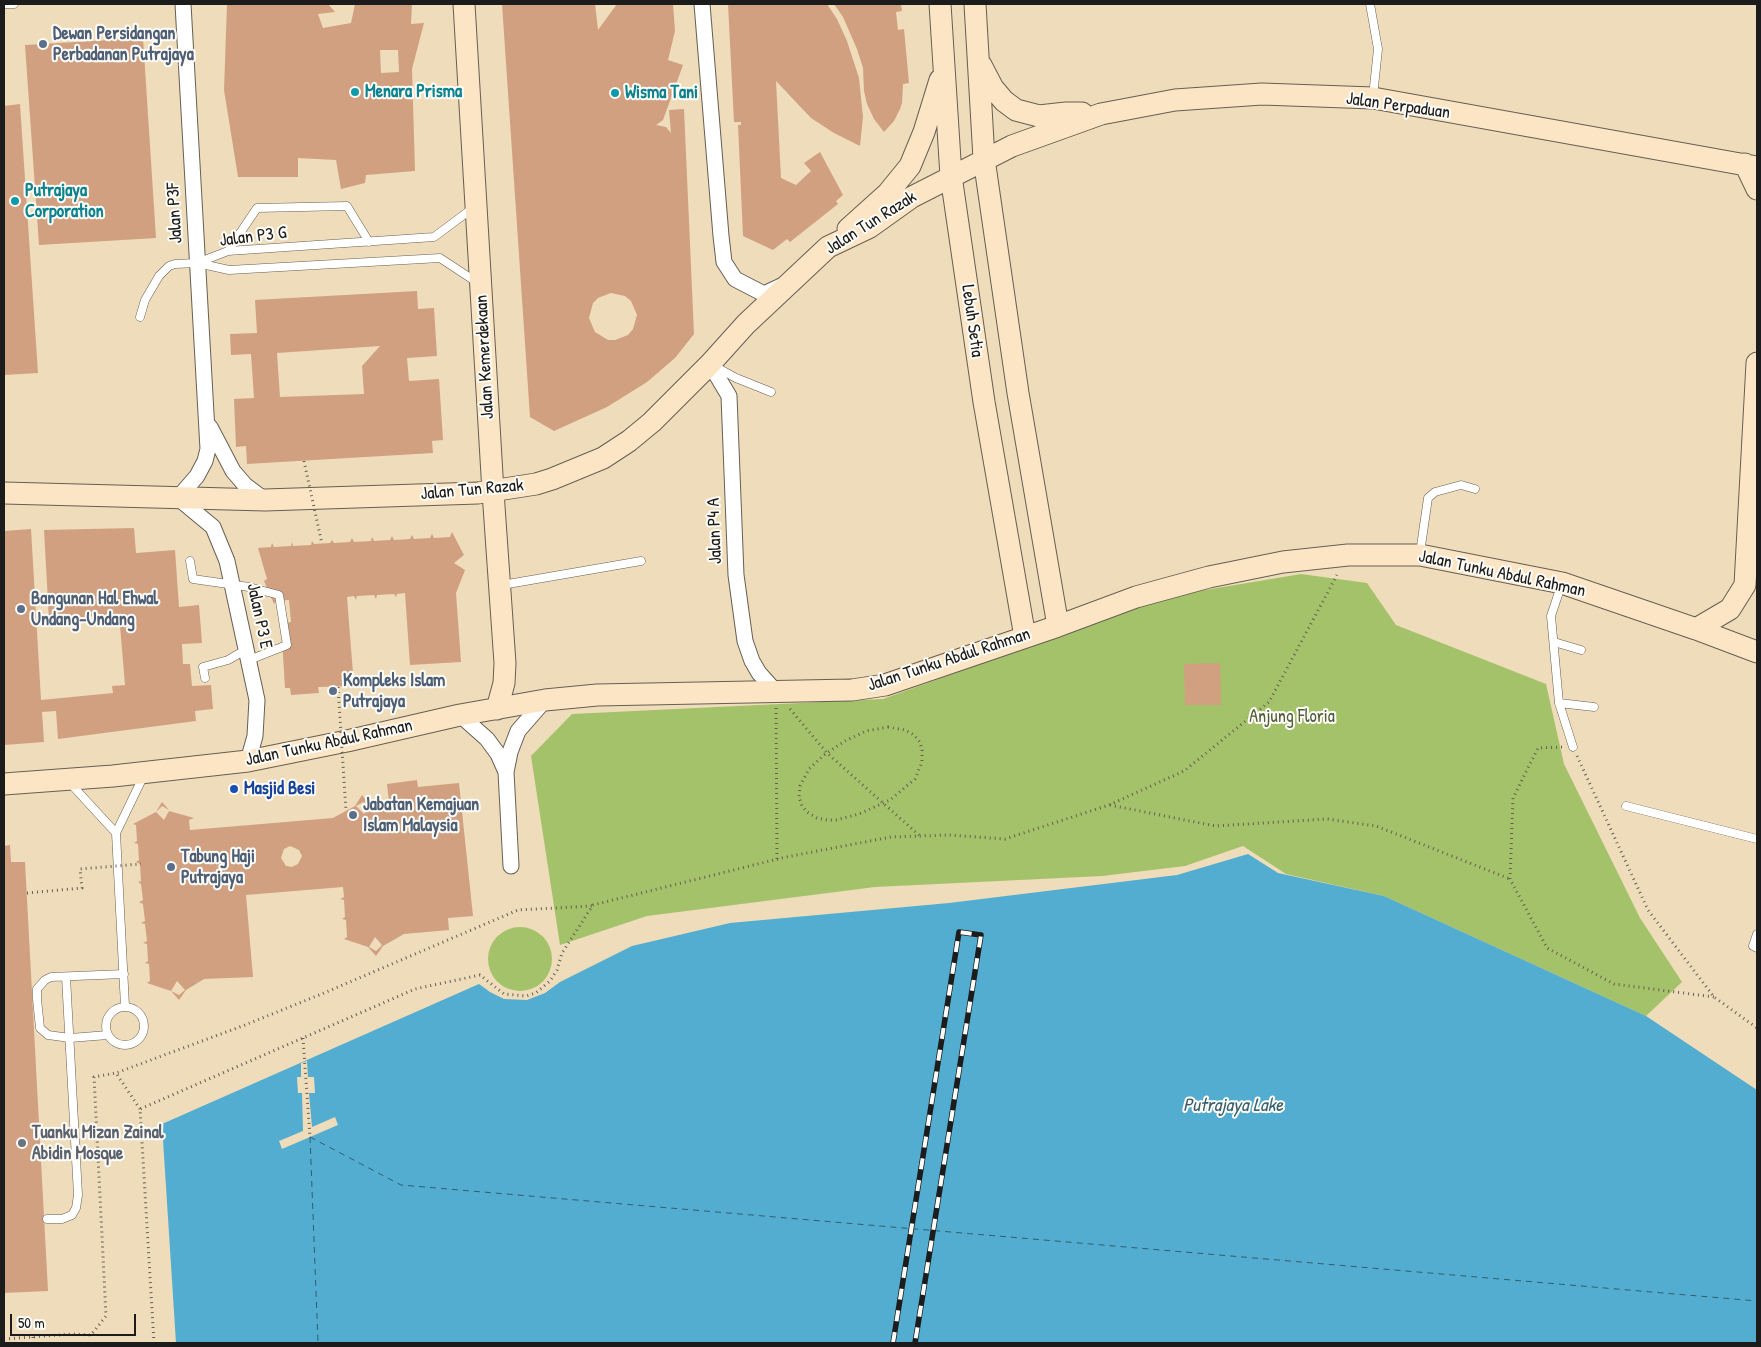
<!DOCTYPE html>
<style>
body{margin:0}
#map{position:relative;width:1761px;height:1347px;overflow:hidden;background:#efdcbb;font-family:"Patrick Hand",sans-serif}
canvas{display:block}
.frame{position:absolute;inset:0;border:5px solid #1c1c1c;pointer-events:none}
.scale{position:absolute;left:10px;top:1314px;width:126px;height:22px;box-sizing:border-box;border:2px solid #1c1c1c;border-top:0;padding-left:6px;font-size:15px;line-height:18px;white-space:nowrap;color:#1c1c1c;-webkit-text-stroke:4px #fdfcf7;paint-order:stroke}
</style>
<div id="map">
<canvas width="1761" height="1347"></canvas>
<div class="frame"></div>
<div class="scale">50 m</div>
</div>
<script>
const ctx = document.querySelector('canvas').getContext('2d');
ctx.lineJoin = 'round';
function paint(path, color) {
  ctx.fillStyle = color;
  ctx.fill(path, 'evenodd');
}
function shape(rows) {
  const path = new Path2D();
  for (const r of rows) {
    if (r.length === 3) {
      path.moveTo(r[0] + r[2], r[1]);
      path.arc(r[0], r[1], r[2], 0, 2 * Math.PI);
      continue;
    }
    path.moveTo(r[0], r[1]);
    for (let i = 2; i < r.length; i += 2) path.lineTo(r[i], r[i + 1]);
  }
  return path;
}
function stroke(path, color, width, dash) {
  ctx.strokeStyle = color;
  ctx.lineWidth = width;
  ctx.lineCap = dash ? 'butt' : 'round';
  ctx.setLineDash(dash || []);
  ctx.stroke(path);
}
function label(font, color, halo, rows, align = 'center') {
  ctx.font = font + ' "Patrick Hand",sans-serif';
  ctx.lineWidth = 4;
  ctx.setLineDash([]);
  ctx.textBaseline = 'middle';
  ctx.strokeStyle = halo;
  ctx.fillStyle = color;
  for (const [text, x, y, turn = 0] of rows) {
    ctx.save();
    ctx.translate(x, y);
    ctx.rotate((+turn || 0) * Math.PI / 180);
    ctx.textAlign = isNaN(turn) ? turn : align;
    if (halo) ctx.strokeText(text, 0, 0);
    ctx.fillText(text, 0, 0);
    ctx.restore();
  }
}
paint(shape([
 [1301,574,1367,583,1396,625,1546,684,1564,764,1640,918,1682,982,1646,1016,1384,896,1286,874,1243,846,1185,866,1102,876,875,887,647,916,560,945,531,756,572,714,883,699,1169,596],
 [520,959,32]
]), '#a4c269');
paint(shape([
 [1248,854,1278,873,1384,896,1646,1016,1757,1090,1757,1343,176,1343,162,1124,479,984,490,992,504,999,527,1000,545,993,560,982,632,946,730,923,949,903,1177,875]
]), '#52add0');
paint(shape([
 [307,1061,308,1077,314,1077,315,1093,309,1093,312,1127,335,1117,338,1125,282,1149,279,1141,303,1131,302,1093,298,1093,297,1077,301,1077,301,1063]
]), '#efdcbb');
stroke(shape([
 [310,1137,401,1185,1757,1301],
 [310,1137,318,1343]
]), '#345d6d', 1, [6, 5]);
paint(shape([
 [227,4,328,4,335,12,318,14,323,28,351,23,355,4,412,4,411,24,424,23,412,69,415,171,366,175,365,183,341,189,336,160,298,158,298,177,238,177,224,90],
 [380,50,398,50,399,72,381,73],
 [502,4,595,4,598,30,617,4,673,4,675,31,668,60,683,65,663,120,656,125,666,127,671,133,669,110,684,109,694,334,675,358,647,382,607,407,554,431,530,417],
 [611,293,625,296,631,301,637,315,633,329,628,335,615,340,608,340,595,332,589,318,593,303,598,298],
 [728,4,827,4,837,19,847,41,859,78,863,117,860,146,834,133,811,118,776,81,781,178,796,185,811,171,804,163,820,152,843,195,836,201,838,204,790,242,787,239,773,250,743,236,738,125,741,125,741,122,734,122],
 [834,4,901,4,902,11,896,12,898,30,904,29,909,83,903,84,902,103,900,109,894,121,884,132,874,119,867,104,864,91,863,68,857,49,843,17],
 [143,38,156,238,39,245,25,45],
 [20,104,38,373,4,375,4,106],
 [417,291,418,309,434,308,437,356,407,358,409,381,439,379,443,440,432,441,433,453,247,464,246,446,236,447,234,399,254,398,251,354,231,355,230,334,257,333,255,300],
 [380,346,362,366,364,394,280,397,277,353],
 [134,528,136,553,175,550,179,607,199,605,202,643,182,644,183,664,190,664,192,686,211,685,213,709,195,711,196,721,58,739,56,711,42,712,44,742,4,745,4,531,31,529,41,700,113,693,112,686,125,685,119,614,49,620,44,530],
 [452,532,464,555,454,563,465,570,456,593,461,662,410,665,405,593,397,594,396,597,394,594,377,595,376,599,374,595,357,596,356,600,354,596,347,597,354,686,318,687,319,693,291,695,290,688,285,688,281,623,291,622,289,600,276,601,274,604,264,581,267,579,258,548,271,547,272,543,274,547,291,546,292,542,293,546,311,545,312,541,314,544,330,543,332,540,334,543,350,542,352,538,354,542,371,541,372,537,374,541,390,540,392,536,394,540,410,539,412,535,414,539,430,538,432,534,434,538,450,537],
 [1220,663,1221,705,1185,705,1184,664],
 [417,780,418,787,459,783,473,916,448,918,449,930,404,934,383,946,376,956,368,947,344,939,347,937,346,920,342,919,345,917,344,900,340,899,344,897,343,887,246,895,253,977,204,979,186,990,179,1000,171,991,147,983,150,981,149,964,145,963,148,961,147,944,143,943,147,941,145,924,141,923,145,921,143,904,139,902,143,900,141,884,138,882,141,881,140,864,136,862,139,860,138,844,134,843,137,841,136,825,133,824,156,812,164,820,169,811,194,818,189,820,190,830,333,818,355,806,362,795,370,805,390,812,387,784],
 [363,802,370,805,364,814,356,806],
 [290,846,299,850,302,856,298,864,292,867,286,866,281,858,284,849],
 [375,937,382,945,376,951,369,947],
 [177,981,185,990,179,995,171,991],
 [162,802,169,810,162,806,156,812],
 [10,845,11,862,25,862,48,1291,4,1293,4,846]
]), '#d0a081');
const lane = shape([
 [4,4,14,4],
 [1370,4,1378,49,1373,96],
 [228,251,257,208,347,206,369,242],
 [197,263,228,251,434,237,473,208],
 [140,317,145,300,159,276,169,266,175,264,197,263,229,270,440,258,478,283],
 [716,367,736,378,771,392],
 [1420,553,1428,498,1435,492,1461,485,1475,489],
 [190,561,193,579,249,587,279,595,287,645,249,660],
 [1562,583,1551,616,1559,703,1573,747],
 [502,585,641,561],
 [1554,642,1581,650],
 [205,678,203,667,228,660,247,649],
 [1559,703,1594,707],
 [70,783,116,833],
 [1626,806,1757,839],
 [1757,934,1753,946,1757,948],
 [125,1006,116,833,144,775],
 [125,1026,19],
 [108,1035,70,1038,48,1035,40,1028,37,999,37,989,45,980,51,977,124,974],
 [47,1219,62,1219,72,1215,76,1208,78,1195,66,977]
]);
const street = shape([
 [183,4,208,449,205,461,197,476,178,498,213,527,227,561,257,700,255,736,248,761],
 [702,4,721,236,724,262,735,279,764,294,781,286],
 [710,364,729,396,736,575,745,641,752,661,759,673,776,692],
 [210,427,233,471,245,485,265,500],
 [460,715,487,739,498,754,506,772],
 [511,866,506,772,510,752,518,731,545,700]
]);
const secondary = shape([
 [464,4,493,492,505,663,504,683,497,709],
 [940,4,951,176,984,402,1025,637],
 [975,4,984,159,1018,393,1058,626],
 [981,65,993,88,1004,101,1016,110,1039,116,1066,113,1082,113],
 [1745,164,1757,189],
 [848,229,888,193,910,166,924,132,940,80],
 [4,493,265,500,478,493,536,484,552,479,603,458,629,441,652,422,710,364,746,324,828,247,870,227,912,197,1012,146,1101,114,1175,100,1262,94,1373,98,1757,167],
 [1696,629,1730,609,1745,585,1757,363],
 [4,784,113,776,248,761,347,741,460,715,545,700,597,695,852,690,885,685,1058,626,1136,597,1209,577,1283,562,1348,555,1420,555,1562,583,1696,629,1757,652]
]);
stroke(lane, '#665f54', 9);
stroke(street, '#665f54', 17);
stroke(secondary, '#665f54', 23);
stroke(shape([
 [776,708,777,859],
 [790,709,827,753,920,836],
 [888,727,905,730,914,735,920,742,922,750,922,762,915,779,890,800,859,814,836,820,827,820,817,818,807,812,802,806,799,797,800,786,809,769,824,755,845,741,866,731,888,727],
 [1562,747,1538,748,1513,798,1510,879,1547,948,1614,984,1714,997],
 [1577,756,1648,910,1714,997,1757,1028],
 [1110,805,1215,826,1327,819,1376,826,1510,879],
 [303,1038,310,1137],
 [140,1109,116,1073,245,1025,324,993,518,910,592,906],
 [33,1337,33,1343],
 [4,1339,72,1334,91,1335,106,1316,94,1077,116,1073],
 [154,1343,140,1109,415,989,480,975,504,994,526,996,536,993,550,981,557,970,562,953,593,905,786,857,891,837,949,835,1005,839,1109,805,1184,771,1269,702,1337,575]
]), '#665f54', 3, [1, 4]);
stroke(lane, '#fff', 8);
stroke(street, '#fff', 15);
stroke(secondary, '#fce5c4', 21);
const rail = shape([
 [893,1343,959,932,981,935,915,1343]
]);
stroke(rail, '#1c1c1c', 5.5);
stroke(rail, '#fdfcf7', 4, [11]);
stroke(shape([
 [304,461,322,544],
 [338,687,346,811],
 [27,893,82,888,80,869,141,864]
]), '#665f54', 3, [1, 4]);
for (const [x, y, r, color] of [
 [43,44,5,"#5c6f8a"],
 [355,92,5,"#0f9aa8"],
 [615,93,5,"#0f9aa8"],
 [15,201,5,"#0f9aa8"],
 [21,609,5,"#5c6f8a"],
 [333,691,5,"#5c6f8a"],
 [234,789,5,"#1a4fb4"],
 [353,815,5,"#5c6f8a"],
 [171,867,5,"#5c6f8a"],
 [22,1143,5,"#6b7280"]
]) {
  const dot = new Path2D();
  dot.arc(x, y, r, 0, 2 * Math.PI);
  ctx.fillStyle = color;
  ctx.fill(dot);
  stroke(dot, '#fdfcf7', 2);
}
label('bold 18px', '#4e5e75', '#fdfcf7', [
 ["Dewan Persidangan",53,34],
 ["Perbadanan Putrajaya",53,55],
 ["Bangunan Hal Ehwal",31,599],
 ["Undang-Undang",31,620],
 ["Kompleks Islam",343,681],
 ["Putrajaya",343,702],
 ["Jabatan Kemajuan",363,805],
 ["Islam Malaysia",363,826],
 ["Tabung Haji",181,857],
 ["Putrajaya",181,878]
], 'left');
label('bold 18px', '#0d838f', '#fdfcf7', [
 ["Menara Prisma",365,92],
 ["Wisma Tani",625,93],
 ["Putrajaya",25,191],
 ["Corporation",25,212]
], 'left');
label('18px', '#1c1c1c', '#fdfcf7', [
 ["Jalan Perpaduan",1398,106,8],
 ["Jalan P3F",175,213,-93],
 ["Jalan Tun Razak",871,223,-32],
 ["Jalan P3 G",253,237,-7],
 ["Lebuh Setia",972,321,82],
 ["Jalan Kemerdekaan",485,357,-93],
 ["Jalan Tun Razak",472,490,-5],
 ["Jalan P4 A",715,531,-92],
 ["Jalan Tunku Abdul Rahman",1502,574,12],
 ["Jalan P3 E",259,616,78],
 ["Jalan Tunku Abdul Rahman",949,660,-18],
 ["Jalan Tunku Abdul Rahman",329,743,-12]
]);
label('18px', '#525e3b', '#fdfcf7', [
 ["Anjung Floria",1292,717]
]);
label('bold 18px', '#164399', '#fdfcf7', [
 ["Masjid Besi",244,789]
], 'left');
label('bold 18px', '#5b616d', '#fdfcf7', [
 ["Tuanku Mizan Zainal",32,1133],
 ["Abidin Mosque",32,1154]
], 'left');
label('italic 19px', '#345d6d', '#fdfcf7', [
 ["Putrajaya Lake",1233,1106]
]);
</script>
